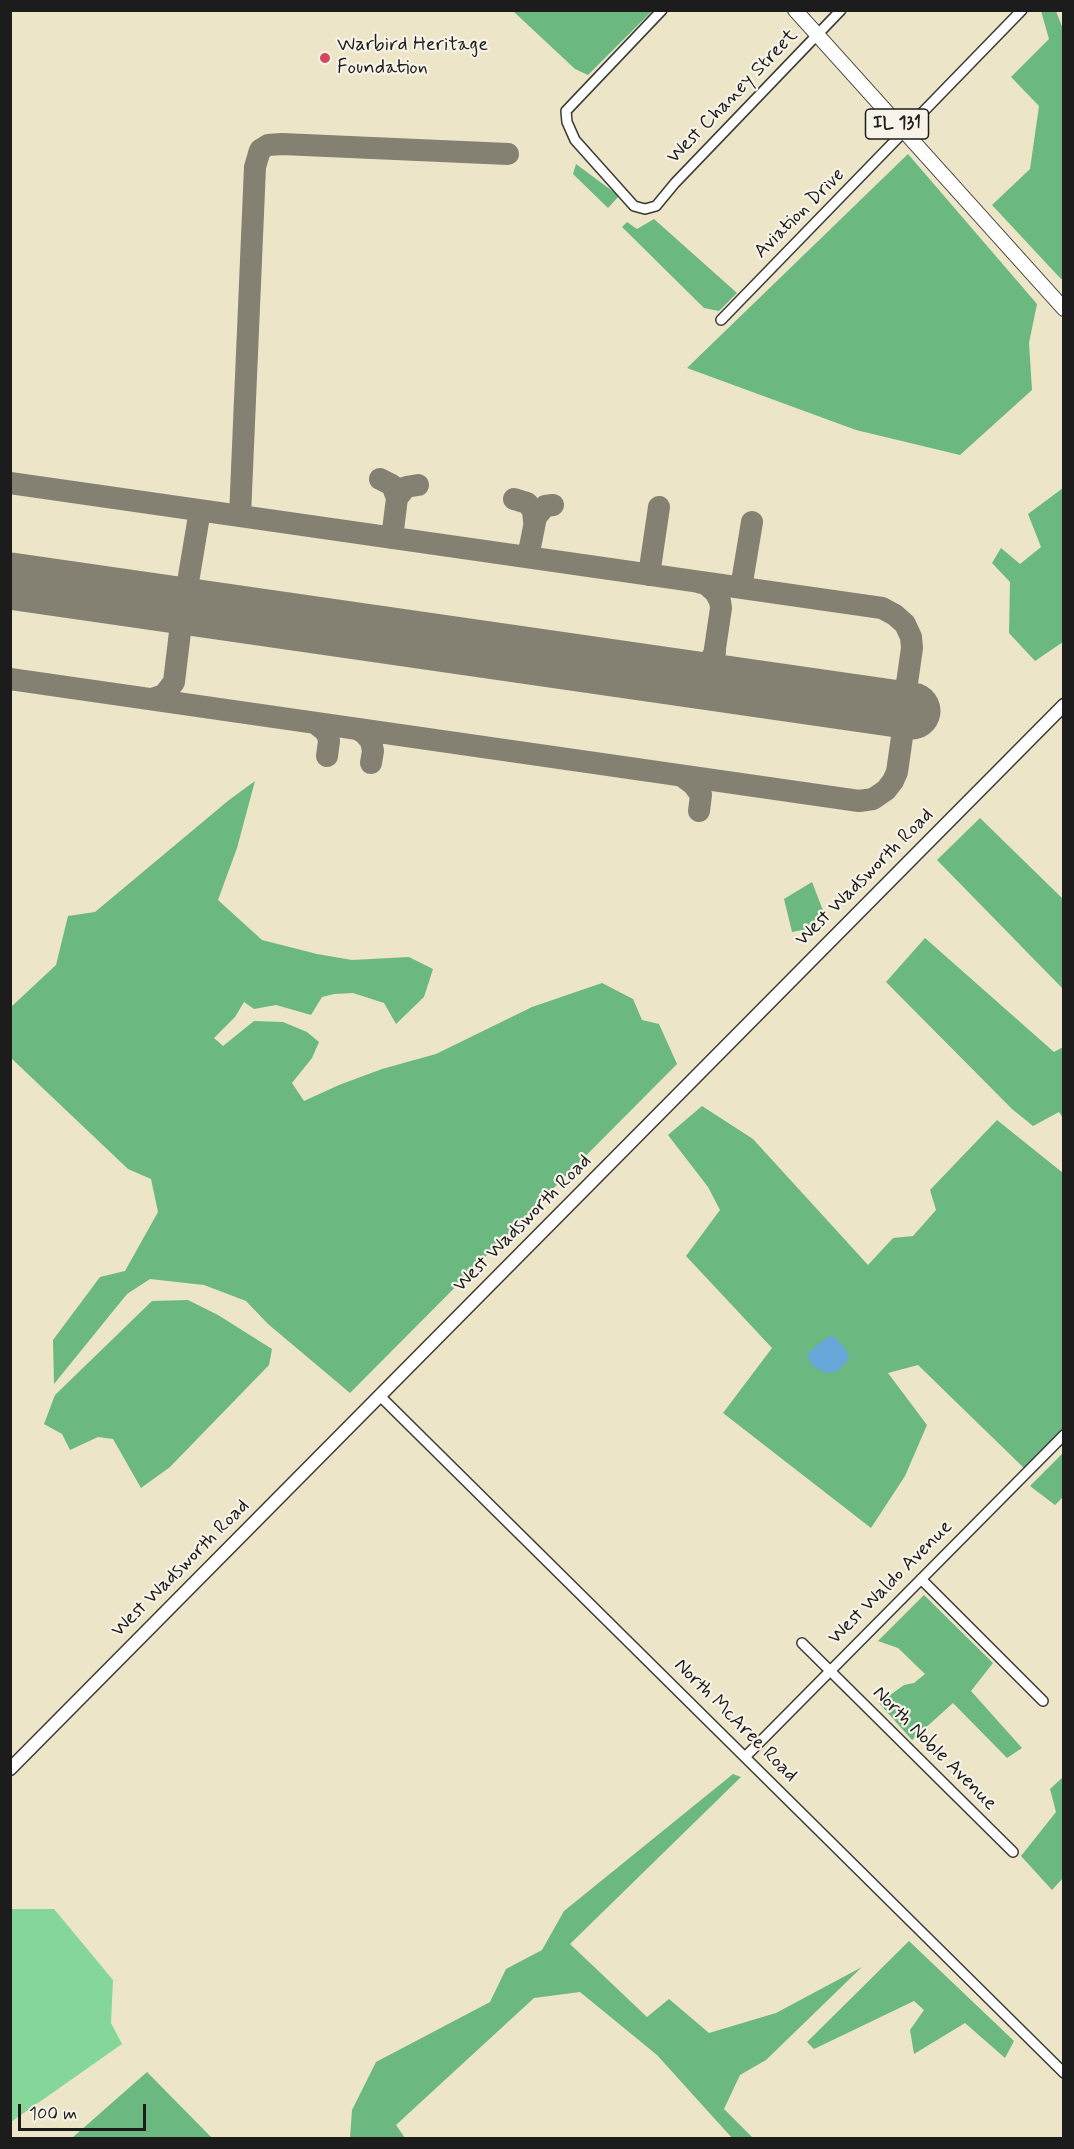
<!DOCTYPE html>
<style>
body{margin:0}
#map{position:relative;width:1074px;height:2149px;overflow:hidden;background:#ece5c7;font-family:Mynerve,sans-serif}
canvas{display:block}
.frame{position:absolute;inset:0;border:12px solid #1c1c1c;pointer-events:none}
.scale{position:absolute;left:18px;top:2104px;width:128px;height:27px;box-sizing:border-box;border:3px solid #1c1c1c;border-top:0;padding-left:8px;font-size:18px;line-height:21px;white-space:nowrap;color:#1c1c1c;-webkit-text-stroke:4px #f7f3e8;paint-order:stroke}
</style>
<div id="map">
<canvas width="1074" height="2149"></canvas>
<div class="frame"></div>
<div class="scale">100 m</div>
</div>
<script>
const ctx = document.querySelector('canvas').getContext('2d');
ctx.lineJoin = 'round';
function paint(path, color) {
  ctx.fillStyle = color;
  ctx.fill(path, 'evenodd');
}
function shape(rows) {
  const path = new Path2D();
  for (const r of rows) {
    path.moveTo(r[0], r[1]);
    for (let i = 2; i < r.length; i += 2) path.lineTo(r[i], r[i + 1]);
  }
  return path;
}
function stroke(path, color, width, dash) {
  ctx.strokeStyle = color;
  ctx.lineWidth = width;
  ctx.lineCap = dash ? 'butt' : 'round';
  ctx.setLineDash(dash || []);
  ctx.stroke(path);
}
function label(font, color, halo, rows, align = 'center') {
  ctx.font = font + ' Mynerve,sans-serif';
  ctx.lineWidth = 4.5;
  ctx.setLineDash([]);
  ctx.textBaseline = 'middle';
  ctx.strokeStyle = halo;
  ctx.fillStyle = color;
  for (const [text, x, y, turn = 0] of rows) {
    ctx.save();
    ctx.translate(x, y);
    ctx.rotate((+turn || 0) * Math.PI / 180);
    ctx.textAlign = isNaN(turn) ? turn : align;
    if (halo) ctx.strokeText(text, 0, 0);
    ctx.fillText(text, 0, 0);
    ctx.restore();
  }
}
paint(shape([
 [11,1909,54,1909,113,1980,111,2023,122,2044,11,2122]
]), '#85d799');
paint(shape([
 [513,11,652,11,588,75,575,69],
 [1041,11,1056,11,1063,29,1064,279,1061,279,992,205,1030,169,1039,106,1011,77,1049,39],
 [908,154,1037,304,1029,343,1032,390,960,455,856,430,687,368],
 [576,164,619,196,608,208,573,174],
 [654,219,737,293,719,311,704,308,622,227,627,222,637,229],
 [1063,488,1063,642,1035,661,1009,633,1010,582,992,563,1001,548,1020,564,1041,547,1028,514],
 [255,781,237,848,218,900,262,940,317,954,352,960,409,957,433,969,424,997,396,1024,384,1003,353,993,334,994,322,997,311,1015,276,1005,254,1009,244,1002,235,1017,214,1038,223,1046,254,1021,283,1022,307,1032,319,1042,312,1058,292,1083,304,1101,339,1085,382,1069,436,1054,532,1007,602,983,633,999,642,1020,659,1024,677,1064,350,1393,268,1324,246,1301,204,1285,150,1279,127,1294,54,1384,53,1340,100,1277,125,1271,158,1212,151,1179,128,1169,11,1058,11,1007,56,965,68,916,95,912,229,800],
 [980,818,1063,899,1063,989,937,860],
 [812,882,824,913,813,928,792,932,784,899],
 [925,938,1054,1052,1063,1047,1063,1118,1059,1112,1033,1126,1012,1109,886,982],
 [702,1106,753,1139,868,1265,893,1238,913,1236,936,1210,930,1190,997,1120,1063,1173,1063,1433,1027,1471,918,1365,888,1373,927,1425,905,1476,871,1528,723,1413,772,1348,686,1256,720,1210,708,1187,668,1135],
 [188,1300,218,1315,272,1349,269,1365,170,1467,141,1488,113,1439,98,1437,70,1450,62,1434,44,1424,55,1395,152,1301],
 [1063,1453,1063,1497,1055,1505,1030,1486],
 [924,1595,993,1663,971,1691,1022,1748,1007,1758,953,1703,912,1740,879,1703,904,1685,914,1683,925,1674,898,1648,878,1641],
 [733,1774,741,1777,570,1944,647,2017,669,1999,709,2033,776,2013,862,1967,766,2060,740,2075,724,2109,753,2138,732,2138,657,2055,580,1992,534,1998,396,2125,405,2138,350,2138,352,2110,376,2062,490,2002,506,1969,542,1950,564,1911],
 [1063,1777,1063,1878,1052,1890,1021,1856,1056,1812,1050,1789],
 [909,1941,1014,2041,1005,2058,965,2023,914,2054,910,2030,924,2010,914,2001,814,2049,807,2042],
 [147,2072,212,2138,72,2138]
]), '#6cb881');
paint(shape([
 [832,1335,845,1348,849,1359,838,1371,825,1373,812,1365,807,1354,821,1342]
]), '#67a7da');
stroke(shape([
 [380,479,392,485,397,498],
 [10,483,882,608,895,615,905,624,911,637,912,648,907,683,901,693,891,700,874,705],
 [514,499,527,503,533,510,534,521],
 [240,516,255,167,260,150,268,145,282,144,508,154],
 [392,538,397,498,406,487,418,485],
 [528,557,536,517,545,506,553,505],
 [649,575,659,507],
 [698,582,706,584,715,592,720,601,721,608,710,682],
 [741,588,752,522],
 [184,606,200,510],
 [180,632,185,621,192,615,200,612,213,610],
 [687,678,707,666,715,652],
 [10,679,859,801,873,799,886,790,893,781,897,772,902,737,900,725,895,717,888,710,874,705],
 [152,699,164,695,174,682,180,632,179,623,174,614,165,607,155,602],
 [315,723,325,731,328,736,329,741,327,756],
 [357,729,364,733,371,741,373,751,371,763],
 [682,776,693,784,701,795,699,811]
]), '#848072', 22);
stroke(shape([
 [10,581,912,711]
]), '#848072', 57);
const minor = shape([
 [662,10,566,111,567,122,575,140,634,206,645,209,656,206,675,183,841,10],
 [721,320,1022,10],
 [380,1396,1064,2073],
 [921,1579,1043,1701],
 [802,1643,1013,1852],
 [745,1757,1064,1435]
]);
const secondary = shape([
 [10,1769,1064,705]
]);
const primary = shape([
 [795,10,1064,309]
]);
stroke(minor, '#3b3a36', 12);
stroke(secondary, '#3b3a36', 15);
stroke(primary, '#3b3a36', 16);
stroke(minor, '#fff', 9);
stroke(secondary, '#fff', 12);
stroke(primary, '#fff', 14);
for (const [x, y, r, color] of [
 [325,58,6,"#d1495b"]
]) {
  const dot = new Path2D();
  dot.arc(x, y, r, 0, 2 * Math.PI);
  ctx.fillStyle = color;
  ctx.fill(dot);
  stroke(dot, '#f7f3e8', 2);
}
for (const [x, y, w] of [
 [897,124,63]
]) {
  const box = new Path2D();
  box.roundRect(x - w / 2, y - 15, w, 30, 4.5);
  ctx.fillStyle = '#f7f3e8';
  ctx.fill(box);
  stroke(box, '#1c1c1c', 1.5);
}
label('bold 18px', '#1c1c1c', null, [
 ["IL 131",897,124]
]);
label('20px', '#1c1c1c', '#f7f3e8', [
 ["Warbird Heritage",337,46],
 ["Foundation",337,69]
], 'left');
label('20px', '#1c1c1c', '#f7f3e8', [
 ["West Chaney Street",733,97,-46],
 ["Aviation Drive",800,214,-45],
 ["West Wadsworth Road",865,878,-45],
 ["West Wadsworth Road",523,1224,-45],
 ["West Wadsworth Road",181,1569,-45],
 ["West Waldo Avenue",891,1583,-45],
 ["North McAree Road",735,1721,45],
 ["North Noble Avenue",934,1749,45]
]);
</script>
